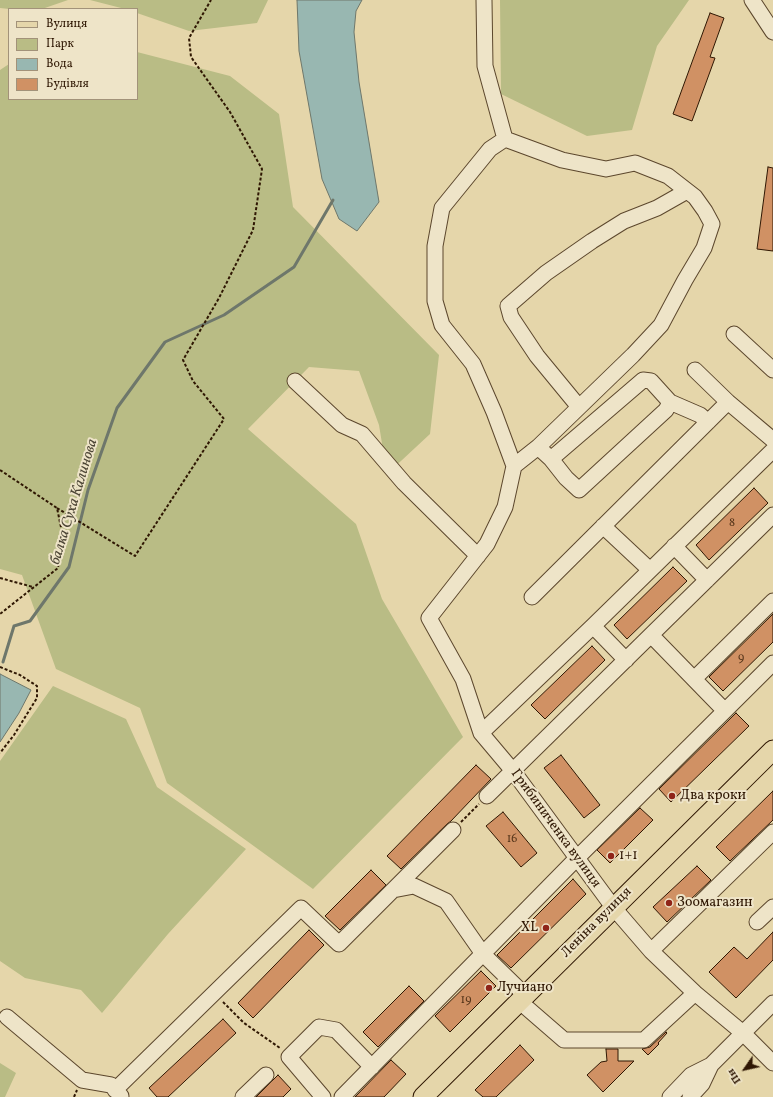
<!DOCTYPE html>
<meta charset="utf-8">
<style>
body{margin:0}
#map{position:relative;width:773px;height:1097px;overflow:hidden;background:#e5d6aa;font-family:Vollkorn,serif}
canvas{display:block}
.legend{position:absolute;left:8px;top:8px;width:130px;height:92px;box-sizing:border-box;background:#eee4c8;border:1px solid #a29279;margin:0;padding:5px 7px;list-style:none;font-size:12px;color:#2f1703}
.legend li{display:flex;align-items:center;gap:8px;height:20px}
.legend b{width:20px;border:1px solid #a29279}
.north{position:absolute;left:725px;top:1049px;width:40px;height:40px;-webkit-text-stroke:3px #eee4c8;paint-order:stroke;rotate:236deg;font-size:11px;font-weight:700;line-height:16px;text-align:center;color:#2f1703}
.north::after{content:'';display:block;margin:auto;width:14px;height:18px;background:#2f1703;clip-path:polygon(50% 0,100% 100%,50% 72%,0 100%)}
</style>
<div id="map">
<canvas width="773" height="1097"></canvas>
<ul class="legend">
<li><b style="height:5px;background:#e5d6aa"></b>Вулиця</li>
<li><b style="height:11px;background:#b9bc85"></b>Парк</li>
<li><b style="height:11px;background:#98b7b1"></b>Вода</li>
<li><b style="height:11px;background:#d09164"></b>Будівля</li>
</ul>
<div class="north">Пн</div>
</div>
<script>
const ctx = document.querySelector('canvas').getContext('2d');
ctx.lineJoin = 'round';
function paint(path, color) {
  ctx.fillStyle = color;
  ctx.fill(path, 'evenodd');
}
function shape(rows) {
  const path = new Path2D();
  for (const r of rows) {
    path.moveTo(r[0], r[1]);
    for (let i = 2; i < r.length; i += 2) path.lineTo(r[i], r[i + 1]);
  }
  return path;
}
function stroke(path, color, width, dash) {
  ctx.strokeStyle = color;
  ctx.lineWidth = width;
  ctx.lineCap = dash ? 'butt' : 'round';
  ctx.setLineDash(dash || []);
  ctx.stroke(path);
}
function label(font, color, halo, rows, align = 'center') {
  ctx.font = font + ' Vollkorn,serif';
  ctx.lineWidth = 4;
  ctx.setLineDash([]);
  ctx.textBaseline = 'middle';
  ctx.strokeStyle = halo;
  ctx.fillStyle = color;
  for (const [text, x, y, turn = 0] of rows) {
    ctx.save();
    ctx.translate(x, y);
    ctx.rotate((+turn || 0) * Math.PI / 180);
    ctx.textAlign = isNaN(turn) ? turn : align;
    if (halo) ctx.strokeText(text, 0, 0);
    ctx.fillText(text, 0, 0);
    ctx.restore();
  }
}
paint(shape([
 [0,0,68,0,42,9,9,9,0,8],
 [90,0,268,0,257,23,189,31,137,13,137,9,125,9],
 [500,0,689,0,657,46,632,130,587,136,501,94],
 [137,52,230,76,279,114,293,207,439,355,430,434,387,474,379,425,359,371,309,367,248,429,356,524,382,599,463,737,313,889,167,783,140,708,56,669,22,575,0,569,0,70,9,64,9,99,137,99],
 [53,686,126,719,157,787,246,849,168,934,102,1013,81,990,25,978,0,961,0,761],
 [0,1063,16,1073,5,1097,0,1097]
]), '#b9bc85');
const water = shape([
 [297,0,362,0,356,11,354,32,359,82,379,202,357,231,339,219,322,179,299,51,297,0],
 [0,674,31,690,19,713,0,742,0,674]
]);
paint(water, '#98b7b1');
stroke(water, '#6e776b', 1);
stroke(shape([
 [3,662,14,626,30,621,69,567,88,490,117,408,165,342,224,315,294,267,333,200]
]), '#6e776b', 3);
const building = shape([
 [710,13,724,18,710,57,715,58,692,121,673,114,710,13],
 [768,167,773,168,773,251,757,249,768,167],
 [754,488,768,503,709,560,696,545,754,488],
 [673,567,687,581,627,639,614,625,673,567],
 [773,614,773,642,723,691,709,677,773,614],
 [592,646,605,660,545,719,531,705,592,646],
 [736,713,749,726,671,802,659,789,736,713],
 [561,755,600,805,584,818,544,768,561,755],
 [476,765,491,779,451,821,447,824,401,869,387,856,476,765],
 [773,791,773,820,730,861,716,847,773,791],
 [640,808,653,820,610,863,597,850,640,808],
 [503,812,537,853,521,867,486,826,503,812],
 [697,866,711,880,667,922,653,907,697,866],
 [371,870,386,885,340,930,325,916,371,870],
 [573,879,586,894,511,968,497,955,573,879],
 [309,930,324,945,253,1018,238,1003,309,930],
 [773,932,773,960,736,998,709,972,734,947,747,959,773,932],
 [481,971,496,986,450,1032,435,1016,481,971],
 [409,986,424,1001,378,1047,363,1032,409,986],
 [223,1019,236,1033,168,1097,157,1097,149,1088,223,1019],
 [666,1032,667,1033,658,1043,659,1044,648,1055,642,1049,650,1047,666,1032],
 [520,1045,534,1060,496,1097,483,1097,475,1090,520,1045],
 [606,1049,618,1049,618,1061,634,1061,603,1092,587,1075,601,1062,607,1061,606,1049],
 [391,1060,406,1074,384,1097,355,1097,391,1060],
 [278,1075,291,1089,283,1097,256,1097,278,1075]
]);
paint(building, '#d09164');
stroke(building, '#2f1703', 1);
const minor = shape([
 [484,0,485,66,505,139],
 [752,0,773,32],
 [505,139,490,149,442,208,435,246,435,301,442,325,473,364,494,412,514,466,505,507,487,544,429,618,463,679,481,733,513,771,613,907,651,951,695,993,743,1033,773,1063],
 [505,139,562,160,606,169,635,163,668,176,695,197,705,211,712,224,704,248,685,280,661,325,633,355,538,447,514,466],
 [734,334,773,370],
 [695,370,728,402,773,440],
 [295,381,342,425,362,434,404,483,478,556],
 [670,402,700,415,708,422],
 [579,407,537,356,511,317,508,306,546,273,592,241,624,221,657,208,687,191],
 [538,447,551,459,566,478,579,490,666,410,670,402,651,381,643,380,551,459],
 [603,526,650,570],
 [674,546,707,580],
 [532,597,728,402],
 [593,626,626,660],
 [651,635,725,711],
 [694,679,773,601],
 [481,733,593,626,773,450],
 [487,796,773,515],
 [393,890,414,886,446,901,483,954,525,995],
 [757,922,773,907],
 [651,951,773,832],
 [519,1001,564,1040,644,1040,695,993],
 [7,1017,82,1080,111,1085,121,1096],
 [115,1090,301,908,339,944,453,830],
 [243,1097,266,1075],
 [323,1097,289,1057,319,1027,336,1030,372,1067],
 [342,1097,577,858,773,663],
 [670,1097,691,1075,711,1065],
 [690,1097,702,1084,711,1065,773,1003]
]);
const major = shape([
 [423,1097,773,750]
]);
stroke(minor, '#5c472d', 17);
stroke(major, '#2f1703', 21);
stroke(shape([
 [0,470,57,508,62,532,58,568,0,614],
 [57,508,135,556,224,419,193,381,183,360,219,298,253,230,262,169,230,112,191,57,189,38,211,0],
 [0,578,33,587],
 [0,667,20,675,37,686,37,698,14,735,0,753],
 [461,822,479,804],
 [223,1002,244,1023,280,1048],
 [74,1097,77,1090]
]), '#2f1703', 2, [3, 2]);
stroke(minor, '#eee4c8', 15);
stroke(major, '#e5d6aa', 19);
for (const [x, y, r, color] of [
 [672,796,4,"#8f2418"],
 [611,856,4,"#8f2418"],
 [669,903,4,"#8f2418"],
 [546,928,4,"#8f2418"],
 [489,988,4,"#8f2418"]
]) {
  const dot = new Path2D();
  dot.arc(x, y, r, 0, 2 * Math.PI);
  ctx.fillStyle = color;
  ctx.fill(dot);
  stroke(dot, '#eee4c8', 1.5);
}
label('12px', '#57361b', null, [
 ["8",732,524],
 ["9",741,659],
 ["16",512,840],
 ["19",466,1001]
]);
label('14px', '#2f1703', '#eee4c8', [
 ["Два кроки",680,796],
 ["1+1",619,856],
 ["Зоомагазин",677,903],
 ["XL",538,928,"right"],
 ["Лучиано",497,988]
], 'left');
label('14px', '#2f1703', '#eee4c8', [
 ["Грибиниченка вулиця",555,829,54],
 ["Леніна вулиця",597,923,-45]
]);
label('italic 15px', '#4e4737', '#eee4c8', [
 ["балка Суха Калинова",75,502,-73]
]);
</script>
